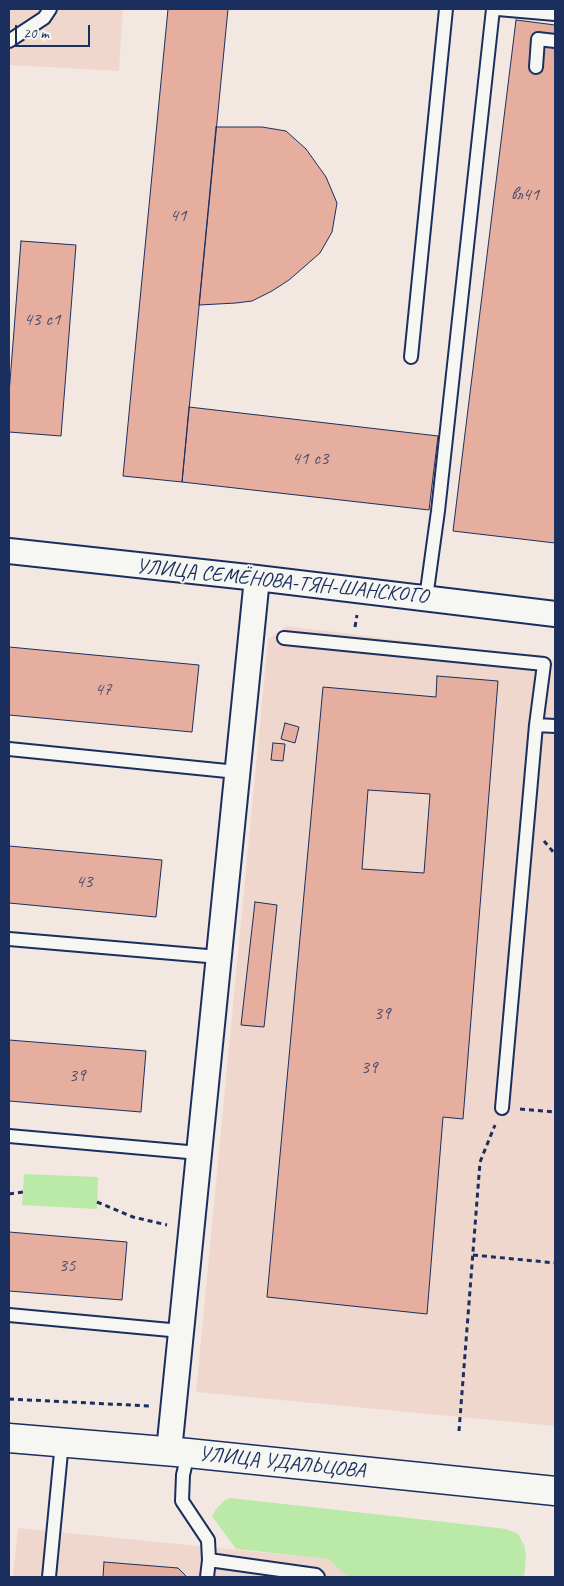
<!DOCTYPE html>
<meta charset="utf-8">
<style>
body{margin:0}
#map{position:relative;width:564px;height:1586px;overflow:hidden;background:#f3e8e1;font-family:Caveat,sans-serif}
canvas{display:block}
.frame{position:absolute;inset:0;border:10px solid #1b2f5e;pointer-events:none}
.scale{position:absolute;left:15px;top:25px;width:75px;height:22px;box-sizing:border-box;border:2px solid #1b2f5e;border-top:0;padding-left:6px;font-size:15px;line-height:18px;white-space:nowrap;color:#1b2f5e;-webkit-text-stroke:4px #f6f6f2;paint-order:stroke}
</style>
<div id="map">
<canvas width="564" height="1586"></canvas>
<div class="frame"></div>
<div class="scale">20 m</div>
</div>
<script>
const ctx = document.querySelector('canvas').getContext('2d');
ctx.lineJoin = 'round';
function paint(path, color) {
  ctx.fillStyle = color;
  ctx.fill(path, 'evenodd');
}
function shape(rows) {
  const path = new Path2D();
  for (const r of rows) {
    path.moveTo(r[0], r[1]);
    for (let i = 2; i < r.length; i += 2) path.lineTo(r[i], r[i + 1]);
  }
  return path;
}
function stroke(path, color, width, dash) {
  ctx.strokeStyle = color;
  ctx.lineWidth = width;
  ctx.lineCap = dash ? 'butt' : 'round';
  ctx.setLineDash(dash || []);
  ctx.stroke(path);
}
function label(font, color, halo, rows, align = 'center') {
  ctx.font = font + ' Caveat,sans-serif';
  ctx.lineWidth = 4;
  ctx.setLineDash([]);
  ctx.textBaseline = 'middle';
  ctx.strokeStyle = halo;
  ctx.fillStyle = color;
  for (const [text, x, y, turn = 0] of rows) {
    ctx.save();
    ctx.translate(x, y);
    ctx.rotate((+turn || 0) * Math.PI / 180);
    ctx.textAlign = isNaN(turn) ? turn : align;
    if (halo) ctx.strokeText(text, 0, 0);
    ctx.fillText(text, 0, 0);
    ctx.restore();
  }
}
paint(shape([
 [9,9,123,9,119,71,9,65],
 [287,626,555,660,555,1426,196,1392,268,639],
 [18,1528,328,1559,348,1577,13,1577]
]), '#efd7cd');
paint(shape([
 [24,1174,98,1177,97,1209,22,1205],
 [230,1498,507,1529,518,1534,524,1545,526,1556,524,1577,348,1577,328,1559,236,1549,212,1516,216,1509,224,1501]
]), '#bae9a8');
const building = shape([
 [168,9,228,9,182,482,123,476,168,9],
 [516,20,555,25,555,543,453,531,516,20],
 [216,127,262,127,286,131,306,149,326,177,337,203,332,232,320,253,289,280,272,291,252,301,236,303,199,305,216,127],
 [21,241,76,245,61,436,9,432,9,394,21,241],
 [189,407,438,436,429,510,182,482,189,407],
 [9,647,199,665,192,732,9,715,9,647],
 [437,676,498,681,463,1119,443,1117,427,1314,267,1297,323,687,436,697,437,676],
 [368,790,430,794,424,873,362,869,368,790],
 [285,723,299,727,295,743,281,739,285,723],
 [273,743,285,744,283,761,271,760,273,743],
 [9,846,162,860,156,917,9,903,9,846],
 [255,902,277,905,264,1027,241,1025,255,902],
 [9,1040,146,1051,141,1112,9,1101,9,1040],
 [9,1232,127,1242,122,1300,9,1291,9,1232],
 [104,1562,178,1568,187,1577,103,1577,104,1562]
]);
paint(building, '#e6ae9e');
stroke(building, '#1b2f5e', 1);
const service = shape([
 [498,9,555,14],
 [9,41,44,18,50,9],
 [536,67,538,39,555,41],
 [411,357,446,9],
 [426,598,438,511,493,9],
 [284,638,544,664,536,725,555,726],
 [9,749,237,772],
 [9,939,219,957],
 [502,1108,536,725],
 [9,1136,199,1153],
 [9,1315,181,1331],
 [188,1453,183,1475,182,1501,208,1540,209,1560,316,1575,318,1577],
 [49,1577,62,1442],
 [207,1577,209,1560]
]);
const minor = shape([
 [9,551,257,578,555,614],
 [169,1451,257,578]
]);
const tertiary = shape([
 [9,1438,188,1453,555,1491]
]);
stroke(service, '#1b2f5e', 16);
stroke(minor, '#1b2f5e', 28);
stroke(tertiary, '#1b2f5e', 31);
stroke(shape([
 [355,627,357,615],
 [544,841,555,854],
 [520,1109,555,1112],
 [9,1194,23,1192],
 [97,1202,133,1217,167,1225],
 [473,1255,555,1263],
 [9,1399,150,1406],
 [459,1431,480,1162,495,1125]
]), '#1b2f5e', 3, [5, 4]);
stroke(service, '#f6f6f2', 12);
stroke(minor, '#f6f6f2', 24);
stroke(tertiary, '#f6f6f2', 28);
label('19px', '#4e4f6e', null, [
 ["вл41",525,195],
 ["41",178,216],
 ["43 с1",42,320],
 ["41 с3",310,459],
 ["47",103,690],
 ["43",84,882],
 ["39",382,1014],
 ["39",369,1068],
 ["39",77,1076],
 ["35",67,1266]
]);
label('21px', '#1b2f5e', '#f6f6f2', [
 ["УЛИЦА СЕМЁНОВА-ТЯН-ШАНСКОГО",282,582,6],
 ["УЛИЦА УДАЛЬЦОВА",282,1463,6]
]);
</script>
